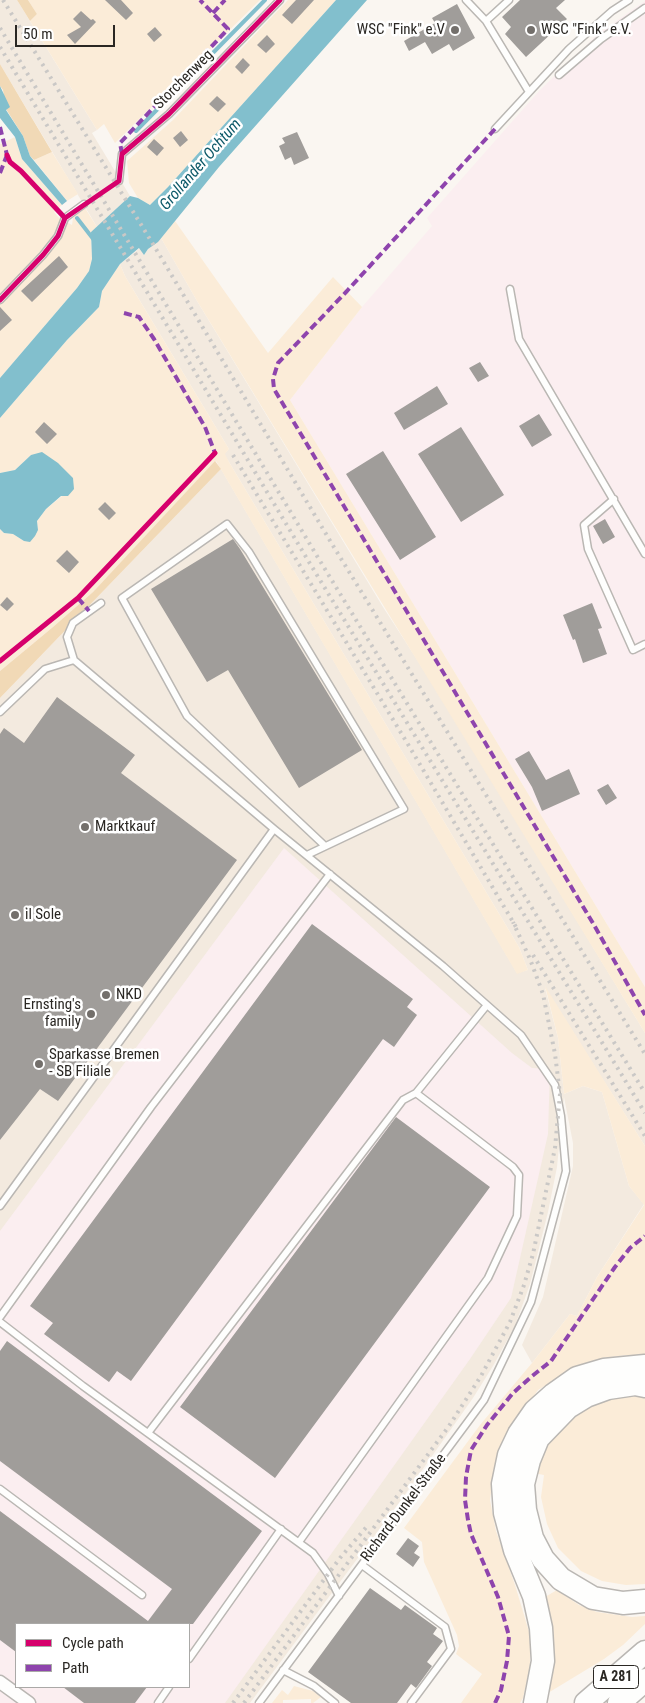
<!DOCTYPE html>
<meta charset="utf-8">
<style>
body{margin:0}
#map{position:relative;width:645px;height:1703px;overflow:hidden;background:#faf6f1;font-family:"Roboto Condensed",sans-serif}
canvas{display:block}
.legend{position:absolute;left:15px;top:1623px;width:175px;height:65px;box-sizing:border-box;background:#fff;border:1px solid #aaa9a7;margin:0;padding:6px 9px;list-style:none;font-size:15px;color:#2a2723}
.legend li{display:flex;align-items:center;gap:10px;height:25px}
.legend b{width:25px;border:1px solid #aaa9a7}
.scale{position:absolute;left:15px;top:25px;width:100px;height:22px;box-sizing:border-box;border:2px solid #2a2723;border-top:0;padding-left:6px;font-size:15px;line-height:18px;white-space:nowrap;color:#2a2723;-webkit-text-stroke:4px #fff;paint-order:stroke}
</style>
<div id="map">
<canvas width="645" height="1703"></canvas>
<ul class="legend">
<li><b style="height:6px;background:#d6006c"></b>Cycle path</li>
<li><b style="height:6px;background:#8e44ad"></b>Path</li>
</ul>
<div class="scale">50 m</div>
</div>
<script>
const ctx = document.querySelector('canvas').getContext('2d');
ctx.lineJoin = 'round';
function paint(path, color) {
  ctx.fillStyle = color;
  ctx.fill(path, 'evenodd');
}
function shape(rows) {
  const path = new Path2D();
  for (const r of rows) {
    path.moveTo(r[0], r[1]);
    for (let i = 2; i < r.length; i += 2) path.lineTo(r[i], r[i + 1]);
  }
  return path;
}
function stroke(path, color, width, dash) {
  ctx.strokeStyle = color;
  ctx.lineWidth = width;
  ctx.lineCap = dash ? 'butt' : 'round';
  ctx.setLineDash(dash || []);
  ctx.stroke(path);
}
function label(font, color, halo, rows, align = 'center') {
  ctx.font = font + ' "Roboto Condensed",sans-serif';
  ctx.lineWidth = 5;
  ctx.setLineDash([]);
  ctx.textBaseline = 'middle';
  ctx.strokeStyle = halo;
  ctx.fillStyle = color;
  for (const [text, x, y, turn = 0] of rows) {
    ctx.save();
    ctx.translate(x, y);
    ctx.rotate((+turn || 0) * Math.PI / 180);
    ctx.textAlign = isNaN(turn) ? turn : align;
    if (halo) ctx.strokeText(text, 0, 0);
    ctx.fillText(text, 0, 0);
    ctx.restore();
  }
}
paint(shape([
 [0,0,17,0,97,130,92,133,130,196,97,227,0,64],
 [161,238,197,301,383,607,442,698,645,1033,645,1146,545,988,558,1038,564,1094,583,1086,602,1092,629,1186,644,1204,597,1277,577,1316,570,1314,532,1363,522,1345,543,1297,573,1166,573,1143,564,1097,557,1167,548,1212,530,1284,515,1326,493,1366,473,1398,401,1500,250,1703,0,1703,0,698,221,469,517,973,528,970,519,947,229,462,224,454,229,449,125,276,120,264,140,248,144,255,148,249],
 [16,1624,189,1624,189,1687,16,1687]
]), '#f3eadf');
paint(shape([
 [645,1,645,987,290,400,362,307,432,226,427,218,540,90,598,34],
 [284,848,512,1053,532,1068,550,1069,548,1134,511,1298,470,1359,225,1703,0,1703,0,1231],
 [16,1624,189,1624,189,1687,16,1687]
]), '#fbeef0');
paint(shape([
 [28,0,260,0,115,143,104,124,97,130,30,21,37,14],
 [288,0,336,0,168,187,150,205,138,198,129,183,127,161,173,120],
 [15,137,22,159,62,205,54,212,58,217,72,225,73,218,85,208,97,227,91,232,92,259,89,271,77,288,0,378,0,144],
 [52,152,78,194,67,201,34,160],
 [175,221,268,353,333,277,362,307,290,400,645,987,645,1033,197,301,161,238],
 [120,264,125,276,229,449,225,454,229,462,519,947,528,970,517,974,216,461,93,592,53,627,0,671,0,529,4,533,13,534,24,541,38,530,37,521,46,509,62,496,31,455,15,470,0,473,0,418,67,340,99,307,102,291],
 [545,986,645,1146,645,1357,628,1355,602,1358,564,1374,538,1390,511,1430,494,1471,490,1500,496,1531,515,1585,530,1635,530,1667,523,1698,520,1703,461,1703,482,1674,456,1654,459,1646,457,1635,424,1562,422,1542,404,1528,480,1425,532,1363,570,1314,577,1316,597,1277,644,1205,629,1186,602,1092,583,1086,564,1094,558,1038],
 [645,1395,645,1584,626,1585,602,1581,581,1571,558,1548,547,1524,541,1497,544,1475,534,1473,543,1448,577,1411,612,1397],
 [557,1590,579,1605,597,1612,632,1617,645,1616,645,1624,623,1645,604,1659,548,1693,547,1692,553,1664,553,1643,545,1597],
 [294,1686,313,1691,321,1697,313,1703,311,1703,311,1699,283,1700,283,1703,272,1703,282,1690,288,1695]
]), '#fbecd8');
paint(shape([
 [17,0,28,0,37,14,30,21],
 [0,64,52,152,34,160,30,156,23,136,6,109,3,90,0,86],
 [215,461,221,469,0,698,0,671,53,627,93,592]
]), '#f1d9b6');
paint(shape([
 [336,0,367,0,219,167,158,242,148,249,144,255,139,248,120,264,102,291,99,307,67,340,0,418,0,378,77,288,89,271,92,259,91,232,130,196,138,198,150,205,168,187],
 [0,86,10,107,6,110,23,136,30,156,67,201,62,205,22,159,15,137,0,118],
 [42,452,58,463,73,478,74,489,68,496,61,496,46,509,37,521,38,530,35,536,30,542,24,541,13,534,4,533,0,529,0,473,15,470,31,455]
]), '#82bfcd');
stroke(shape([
 [136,131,265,0],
 [77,218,94,240]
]), '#82bfcd', 4);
paint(shape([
 [105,0,121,0,133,13,126,20],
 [296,0,314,0,292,24,282,15],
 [520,0,565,0,556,8,567,19,526,57,505,34,511,27,502,17],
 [457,4,475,38,453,51,449,44,432,54,425,42,409,51,404,41,435,23,432,18],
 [81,11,91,20,93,19,96,22,75,44,67,35,81,27,73,19],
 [155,27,162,35,154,42,147,34],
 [267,35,275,44,266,53,257,45],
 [243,58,250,65,242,74,235,67],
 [217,96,226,104,218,112,209,104],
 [181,131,188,140,180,147,173,138],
 [297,132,309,158,294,165,291,157,285,160,279,146,285,143,282,138],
 [154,139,164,148,157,156,147,147],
 [59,256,68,267,32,302,21,291],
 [0,307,12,320,0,331],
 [480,362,489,376,478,382,469,368],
 [437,386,448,404,404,430,394,413],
 [539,414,552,435,532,447,519,426],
 [44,422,57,434,47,444,35,432],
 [461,427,504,495,461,522,418,454],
 [383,451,436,537,400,560,346,474],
 [105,502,116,513,109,520,98,509],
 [605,519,615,537,603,544,593,526],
 [233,539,240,549,362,750,299,788,228,670,207,682,151,589],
 [67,550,79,562,69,573,56,561],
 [7,597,14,604,7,611,0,605],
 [592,603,602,628,598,629,607,654,583,663,575,639,573,640,563,615],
 [57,697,135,755,121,773,237,860,58,1101,40,1089,0,1140,0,734,4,728,24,743],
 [529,751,546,780,569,769,580,794,542,811,532,787,515,759],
 [608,784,617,798,606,805,597,790],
 [312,924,413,999,407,1007,417,1015,394,1047,383,1039,131,1381,117,1371,109,1382,44,1334,53,1323,30,1306],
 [396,1117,490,1187,275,1478,180,1407],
 [7,1341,262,1531,193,1624,16,1624,16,1652,0,1640,0,1511,148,1621,172,1589,0,1461,0,1351],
 [408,1538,419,1546,414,1553,420,1557,413,1567,396,1554],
 [370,1588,401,1610,405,1605,437,1628,433,1634,443,1641,427,1662,432,1666,416,1688,411,1684,397,1703,351,1703,308,1672],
 [63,1687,147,1687,135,1703,84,1703]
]), '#a09d9a');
const service = shape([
 [466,0,486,21,529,92],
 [486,21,509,0],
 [559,75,601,39,645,8],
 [495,129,569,49,612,11,629,0],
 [119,181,122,154,169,114,280,0],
 [510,289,519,339,645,554],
 [0,300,43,255,58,236,65,218,84,204],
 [614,499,584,525,588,549,633,650,645,644],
 [101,603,73,623,67,637,74,660,274,829,443,966,521,1035,555,1085,561,1116,566,1171,531,1302,484,1400,259,1703],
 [0,712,45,669,74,660],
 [307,855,404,809,249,552,227,524,122,598,187,716,325,846],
 [0,1206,274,829],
 [0,1317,151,1107,330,874],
 [0,1322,83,1386,313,1553,328,1574,339,1596],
 [148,1433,403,1100,416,1093,487,1005],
 [0,1489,142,1595],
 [299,1542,488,1278,517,1216,519,1175,513,1167,416,1093],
 [362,1565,445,1627,451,1649,411,1703],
 [189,1659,281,1529],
 [283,1670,314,1686,335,1703],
 [158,1703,169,1687]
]);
const minor = shape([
 [0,1682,29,1703]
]);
const motorway = shape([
 [645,1386,635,1384,608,1388,586,1396,568,1407,538,1438,529,1460,523,1484,525,1510,532,1538,543,1559,561,1579,593,1598,623,1603,645,1601],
 [535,1703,543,1661,541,1628,534,1596,515,1550,505,1513,503,1484,509,1455,519,1434,535,1411,553,1395,577,1378,604,1370,645,1366],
 [586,1703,645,1652],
 [619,1703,645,1680]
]);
stroke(service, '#bab7b3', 9);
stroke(minor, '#bab7b3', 15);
stroke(motorway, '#bab7b3', 25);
stroke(service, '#fefefd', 6);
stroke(minor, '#fefefd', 12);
stroke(motorway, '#fefefd', 22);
stroke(shape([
 [3,0,156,249,332,544,645,1054],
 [0,28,317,556,645,1093],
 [0,47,309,562,645,1113],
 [233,455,409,746,516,927],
 [533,955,645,1136],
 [233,1703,340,1558,369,1524],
 [244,1703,449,1426,481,1376,510,1322,524,1285,533,1254,555,1148,560,1094,555,1054,543,994,530,959,513,922]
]), '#cac8c6', 4, [2.5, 5]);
stroke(shape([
 [213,13,225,0],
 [0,127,8,159],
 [495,129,347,291,278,363,273,379,274,389,594,925,645,1015],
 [122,154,120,143,228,29,200,0],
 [0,173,7,155],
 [124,313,139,317,154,339,205,427,215,453,211,457],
 [78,598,89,611],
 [495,1703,501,1690,507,1661,509,1636,498,1597,471,1534,468,1520,465,1500,466,1477,471,1450,487,1425,513,1393,531,1377,551,1361,615,1267,630,1248,645,1236]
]), '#8e44ad', 4, [8, 4]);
stroke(shape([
 [7,155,10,162,21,171,65,218],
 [0,300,43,255,58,236,65,218,119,181,122,154,169,114,280,0],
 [0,661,78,598,215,453]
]), '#d6006c', 5);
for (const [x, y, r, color] of [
 [455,30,5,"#736f6b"],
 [531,30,5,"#736f6b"],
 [85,827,5,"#736f6b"],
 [15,915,5,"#736f6b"],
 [106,995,5,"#736f6b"],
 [91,1014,5,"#736f6b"],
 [39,1064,5,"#736f6b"]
]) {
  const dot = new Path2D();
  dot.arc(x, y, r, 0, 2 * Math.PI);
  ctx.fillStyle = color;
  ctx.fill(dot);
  stroke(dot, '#fff', 2);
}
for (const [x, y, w] of [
 [616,1677,45]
]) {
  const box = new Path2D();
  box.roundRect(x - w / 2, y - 11.5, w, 23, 4);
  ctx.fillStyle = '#fff';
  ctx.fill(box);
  stroke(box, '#2a2723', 1);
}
label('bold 14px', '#2a2723', null, [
 ["A 281",616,1677]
]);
label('15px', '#2a2723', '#fff', [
 ["WSC \"Fink\" e.V",445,30,"right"],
 ["WSC \"Fink\" e.V.",541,30],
 ["Marktkauf",95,827],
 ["il Sole",25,915],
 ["NKD",116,995],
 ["Ernsting's",81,1005,"right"],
 ["family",81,1022,"right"],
 ["Sparkasse Bremen",49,1055],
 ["- SB Filiale",49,1072]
], 'left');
label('15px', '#2a2723', '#fff', [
 ["Storchenweg",184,80,-45],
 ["Richard-Dunkel-Straße",404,1508,-53]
]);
label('italic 16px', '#0d5969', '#fff', [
 ["Grollander Ochtum",201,165,-49]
]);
</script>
